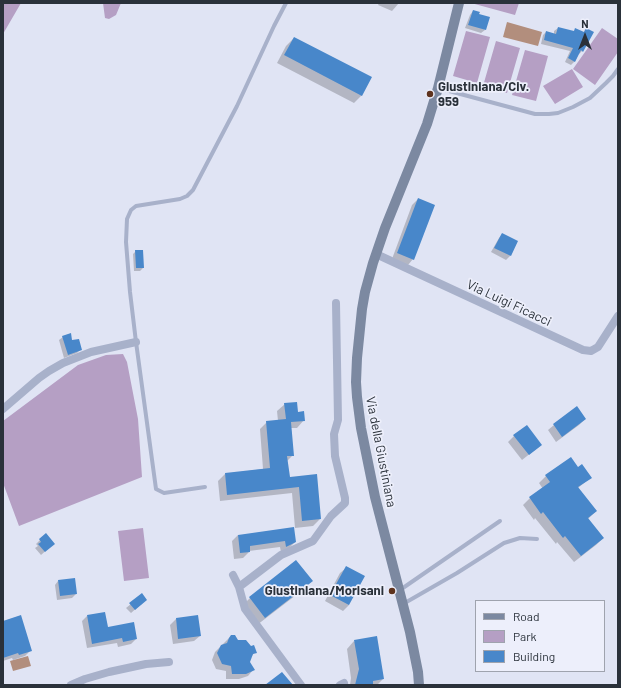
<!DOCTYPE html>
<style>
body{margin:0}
#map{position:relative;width:621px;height:688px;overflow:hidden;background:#e0e4f4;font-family:Barlow,sans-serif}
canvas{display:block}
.frame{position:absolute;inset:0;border:4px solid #2a313a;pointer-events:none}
.legend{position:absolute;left:475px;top:600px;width:130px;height:72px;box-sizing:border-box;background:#edeffb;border:1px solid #9fa3ae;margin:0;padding:5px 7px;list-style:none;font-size:12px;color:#2a313a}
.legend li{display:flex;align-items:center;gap:8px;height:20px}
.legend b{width:20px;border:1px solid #9fa3ae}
.north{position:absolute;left:565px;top:16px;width:40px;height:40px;-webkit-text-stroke:3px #edeffb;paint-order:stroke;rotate:0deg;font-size:11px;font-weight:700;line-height:16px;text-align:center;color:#2a313a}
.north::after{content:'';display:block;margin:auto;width:14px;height:18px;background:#2a313a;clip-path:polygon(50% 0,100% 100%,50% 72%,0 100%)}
</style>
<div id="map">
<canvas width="621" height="688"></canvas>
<div class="frame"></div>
<ul class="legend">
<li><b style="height:5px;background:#7c89a1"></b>Road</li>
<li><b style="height:11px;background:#b59fc4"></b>Park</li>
<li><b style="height:11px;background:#4887ca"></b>Building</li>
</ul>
<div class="north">N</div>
</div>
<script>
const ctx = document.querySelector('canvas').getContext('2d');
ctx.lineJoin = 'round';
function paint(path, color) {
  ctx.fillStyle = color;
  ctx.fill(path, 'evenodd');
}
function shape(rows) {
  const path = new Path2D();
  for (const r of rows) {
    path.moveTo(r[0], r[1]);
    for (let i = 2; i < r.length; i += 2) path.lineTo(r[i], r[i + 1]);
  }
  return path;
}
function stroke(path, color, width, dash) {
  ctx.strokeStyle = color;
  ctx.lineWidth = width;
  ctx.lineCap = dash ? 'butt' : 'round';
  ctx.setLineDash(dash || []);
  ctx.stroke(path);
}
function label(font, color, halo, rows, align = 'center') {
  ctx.font = font + ' Barlow,sans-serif';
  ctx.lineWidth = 3.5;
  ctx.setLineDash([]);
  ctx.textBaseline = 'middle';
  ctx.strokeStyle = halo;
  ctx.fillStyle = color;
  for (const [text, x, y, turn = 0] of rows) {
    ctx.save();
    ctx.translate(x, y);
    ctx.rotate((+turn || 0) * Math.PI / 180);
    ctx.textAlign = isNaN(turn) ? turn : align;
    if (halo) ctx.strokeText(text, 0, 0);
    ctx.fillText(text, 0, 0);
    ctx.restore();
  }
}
paint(shape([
 [3,3,21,3,3,34],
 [103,3,121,3,116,15,109,19,105,18],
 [471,3,519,3,515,15],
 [602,28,618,39,618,52,595,85,573,69],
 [466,31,490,37,477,83,453,76],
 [496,41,520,48,507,93,483,86],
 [525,50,548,56,536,101,512,95],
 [572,69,583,87,555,104,543,86],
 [123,354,127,362,138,419,142,477,19,526,3,483,3,421,78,365,106,355],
 [143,528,149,578,124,581,118,531]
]), '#b59fc4');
paint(shape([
 [507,22,542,32,538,46,503,37],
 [28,656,31,666,13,671,10,661]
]), '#b28e7d');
paint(shape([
 [379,3,399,3,392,11,378,5],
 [473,11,485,30,481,33,465,28,470,15],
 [558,28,573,32,576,29,583,33,586,29,582,51,579,54,578,54,575,61,571,65,565,62,570,51,541,44,543,35,546,32,554,34,554,31],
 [294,38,362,95,354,103,277,63,286,46],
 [418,199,413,259,408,265,392,259,412,205],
 [502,234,517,242,510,256,506,260,491,252,499,238],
 [136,251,143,268,140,271,134,271,133,254],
 [63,337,81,349,77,353,64,358,59,340],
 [285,404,297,413,304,420,297,428,291,428,293,455,287,461,289,478,316,475,320,519,313,526,295,528,292,493,220,501,218,481,225,474,263,469,260,429,267,422,278,421,277,411],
 [585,419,579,425,556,442,548,430,554,425],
 [514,436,541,445,522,460,508,442],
 [570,459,577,469,590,478,578,488,596,511,588,519,603,538,596,545,574,562,557,542,556,544,535,518,534,520,523,505,530,498,543,489,539,483,546,476],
 [46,534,50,547,41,555,35,548,38,546,36,544],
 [238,535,295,542,289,548,281,552,280,547,249,551,249,552,243,558,234,559,232,541],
 [296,562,311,581,304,589,257,625,242,606,250,598],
 [346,568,349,605,343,611,325,601,340,573],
 [58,581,76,594,72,598,57,600,55,585],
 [142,595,146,600,131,613,126,608],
 [87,616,107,629,136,639,131,644,118,647,117,643,87,648,82,621],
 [197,616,200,636,194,641,173,644,170,625,176,619],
 [3,622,31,650,25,656,13,660,12,658,3,661],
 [231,636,255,652,251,657,249,662,253,670,248,676,239,679,226,679,226,671,216,669,212,660,215,652],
 [354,641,383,679,377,685,350,685,351,678,347,649]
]), '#0003');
paint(shape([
 [473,10,480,12,479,14,490,17,486,30,468,25],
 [558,27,574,31,575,28,584,32,586,28,594,32,583,52,581,50,575,62,568,58,573,48,544,40,546,31,556,34],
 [294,37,372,77,362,96,284,55],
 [418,198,435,205,414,260,397,253],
 [502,233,518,241,511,256,494,248],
 [135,250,143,250,144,268,136,268],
 [71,333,72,340,79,339,82,350,68,355,62,336],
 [297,402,298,412,304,411,305,421,291,422,294,456,287,456,290,477,317,474,321,519,302,521,299,487,227,495,225,473,270,468,266,421,286,419,284,403],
 [577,406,586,419,562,437,553,424],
 [527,425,542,445,529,455,513,435],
 [571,457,578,467,582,464,592,478,578,487,597,511,588,518,604,538,581,556,565,536,563,538,543,512,541,514,529,497,550,482,545,475],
 [294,527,296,542,286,547,285,541,250,546,250,552,240,553,238,535],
 [46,533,55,544,45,552,38,544,41,542,39,539],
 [296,560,313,581,265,618,249,597],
 [346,566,365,576,349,605,330,595],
 [75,578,77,594,60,596,58,580],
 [142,593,147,600,135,610,129,603],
 [105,612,108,627,134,622,137,639,123,642,122,638,92,644,87,615],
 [21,615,32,651,19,655,18,653,3,658,3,621],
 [198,615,201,636,178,639,176,618],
 [231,635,235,635,238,640,246,640,251,646,254,645,257,653,253,654,250,662,255,670,246,674,232,674,231,666,222,664,217,653,221,645,227,643,229,638],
 [377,636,384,679,373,681,373,685,355,685,359,669,354,640],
 [282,672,293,685,265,685]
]), '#4887ca');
stroke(shape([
 [438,88,535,114,549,114,558,113,573,107,590,98,606,83,613,76,618,69],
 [205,487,164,493,156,489,136,342,130,292,126,242,127,219,131,210,136,206,180,199,187,196,193,190,237,106,274,26,286,3],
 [400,590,500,521],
 [403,604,457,573,504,543,520,538,537,539]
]), '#a8b1ca', 4);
stroke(shape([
 [376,254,583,350,591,351,598,347,618,316],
 [3,409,39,378,49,371,63,363,91,352,136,342],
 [233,575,239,587],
 [71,685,85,679,109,672,146,664,169,662],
 [301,685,245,609,239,587,281,555,313,541,331,516,345,503,345,498,335,456,334,434,338,420,336,303],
 [340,685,344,683]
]), '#a8b1ca', 8);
stroke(shape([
 [419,685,418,672,410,632,375,497,361,428,357,397,356,382,357,358,362,309,365,292,373,263,385,228,427,124,438,88,459,3]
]), '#7c89a1', 10);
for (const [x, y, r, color] of [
 [430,94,4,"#5e331e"],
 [392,591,4,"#5e331e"]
]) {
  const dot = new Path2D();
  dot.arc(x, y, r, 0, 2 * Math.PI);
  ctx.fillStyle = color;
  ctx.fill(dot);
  stroke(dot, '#edeffb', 1.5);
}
label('bold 13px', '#2a313a', '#edeffb', [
 ["Giustiniana/Civ.",438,87],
 ["959",438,102],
 ["Giustiniana/Morisani",384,591,"right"]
], 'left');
label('13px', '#2a313a', '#edeffb', [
 ["Via Luigi Ficacci",509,303,25],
 ["Via della Giustiniana",381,452,79]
]);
</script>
